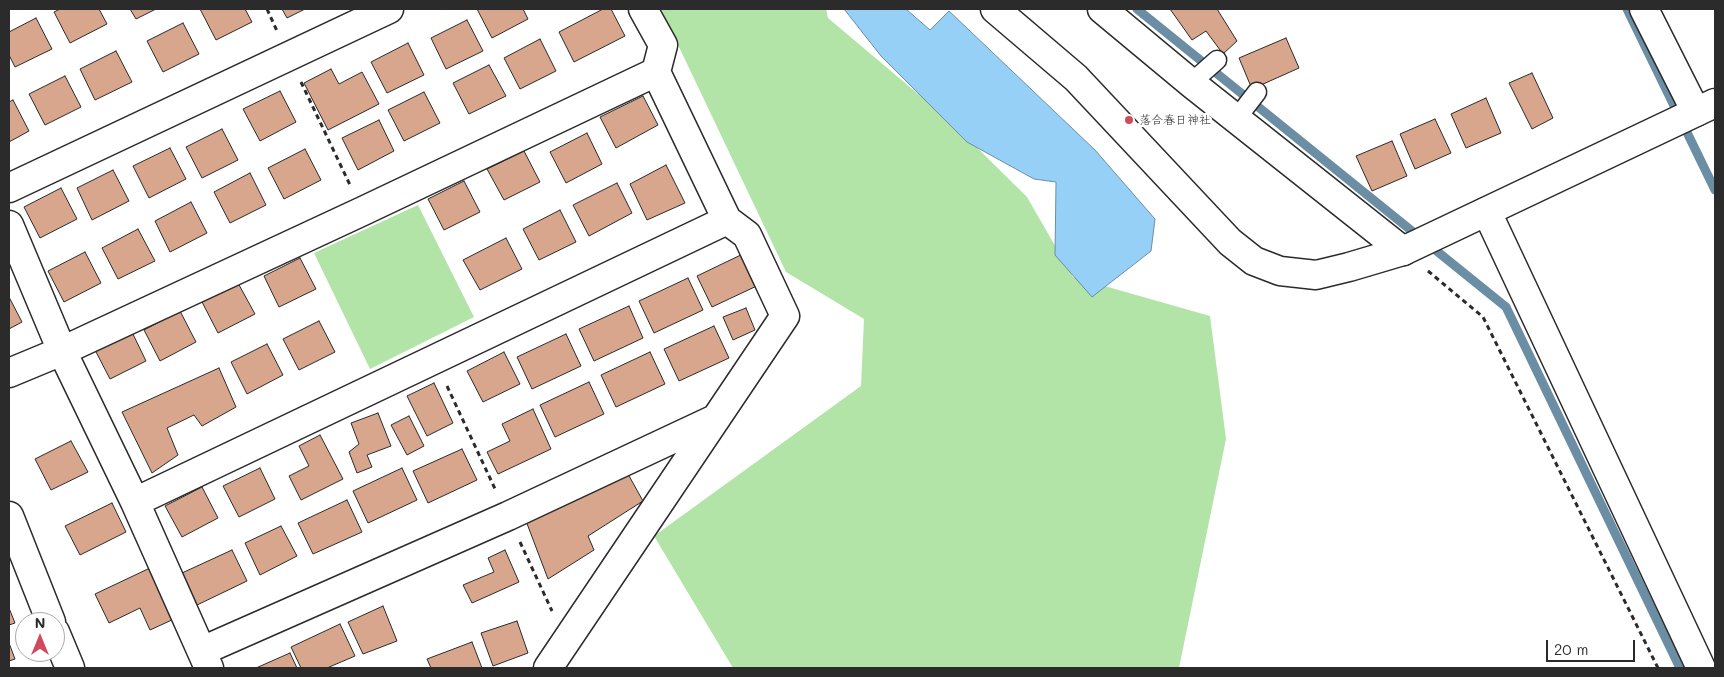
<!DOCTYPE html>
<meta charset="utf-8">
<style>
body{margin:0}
#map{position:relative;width:1724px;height:677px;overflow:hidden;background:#fff;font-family:Mali,sans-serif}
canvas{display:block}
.frame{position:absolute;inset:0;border:10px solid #2b2b2b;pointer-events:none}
.north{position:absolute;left:15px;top:612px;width:50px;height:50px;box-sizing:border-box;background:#fff;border:1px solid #aaa;border-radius:50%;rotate:0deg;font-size:14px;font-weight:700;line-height:20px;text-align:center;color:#2b2b2b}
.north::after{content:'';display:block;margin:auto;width:18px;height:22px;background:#d1495b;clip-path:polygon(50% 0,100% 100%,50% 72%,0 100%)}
.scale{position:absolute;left:1546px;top:640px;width:89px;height:22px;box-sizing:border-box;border:2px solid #2b2b2b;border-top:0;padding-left:6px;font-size:15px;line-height:18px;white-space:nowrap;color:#2b2b2b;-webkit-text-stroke:4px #fff;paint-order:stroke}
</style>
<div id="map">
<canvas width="1724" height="677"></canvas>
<div class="frame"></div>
<div class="north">N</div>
<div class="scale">20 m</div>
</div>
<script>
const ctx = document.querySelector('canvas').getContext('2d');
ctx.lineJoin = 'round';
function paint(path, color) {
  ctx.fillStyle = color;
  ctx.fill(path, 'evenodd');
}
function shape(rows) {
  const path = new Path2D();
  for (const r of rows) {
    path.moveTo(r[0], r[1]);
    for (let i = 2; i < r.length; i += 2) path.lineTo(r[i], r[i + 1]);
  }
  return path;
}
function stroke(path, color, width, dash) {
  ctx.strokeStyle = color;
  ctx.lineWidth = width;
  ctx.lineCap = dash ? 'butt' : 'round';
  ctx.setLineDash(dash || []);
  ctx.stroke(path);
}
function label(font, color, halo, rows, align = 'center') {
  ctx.font = font + ' Mali,"Klee One",sans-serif';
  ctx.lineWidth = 5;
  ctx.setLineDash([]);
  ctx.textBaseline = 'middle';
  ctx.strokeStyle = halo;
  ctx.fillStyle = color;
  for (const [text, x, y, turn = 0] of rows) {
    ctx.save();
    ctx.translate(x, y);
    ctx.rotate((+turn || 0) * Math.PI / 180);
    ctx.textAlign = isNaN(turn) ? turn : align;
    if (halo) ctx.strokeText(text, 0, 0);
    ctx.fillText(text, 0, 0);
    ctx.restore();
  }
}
paint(shape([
 [661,9,826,9,828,18,949,120,1027,197,1073,277,1210,316,1226,439,1179,668,733,668,654,536,861,386,864,319,786,272],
 [418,205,474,317,370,369,314,253]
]), '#b1e4a6');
const water = shape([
 [844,9,906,9,930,30,949,11,1095,150,1155,219,1151,251,1092,297,1055,255,1056,182,1034,179,967,142,881,56,844,9]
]);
paint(water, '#96d0f6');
stroke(water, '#6b8ea5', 1);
stroke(shape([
 [1137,9,1506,307,1680,668],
 [1627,9,1715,190]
]), '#6b8ea5', 9);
const building = shape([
 [60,9,99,9,107,24,70,43,54,12,60,9],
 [130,9,156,9,136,19,130,9],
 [200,9,245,9,252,22,216,40,200,9],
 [282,9,305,9,287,18,282,9],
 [477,9,523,9,528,19,492,38,477,9],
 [603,9,611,9,625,36,574,62,559,32,603,9],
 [1170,9,1217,9,1237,41,1223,54,1206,31,1192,40,1170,9],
 [36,18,52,49,15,67,9,55,9,32,36,18],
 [467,20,483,51,446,69,431,38,467,20],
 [183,23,199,54,163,72,147,41,183,23],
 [1286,38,1299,68,1252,89,1239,58,1286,38],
 [540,39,556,71,520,89,504,58,540,39],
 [408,43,424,75,387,93,371,62,408,43],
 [116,51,132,82,95,100,80,69,116,51],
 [489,65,506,96,469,114,453,83,489,65],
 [331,69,339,84,362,72,379,104,328,130,304,83,331,69],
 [1532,73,1553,118,1532,129,1509,83,1532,73],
 [65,76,81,107,45,125,29,94,65,76],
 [280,91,296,122,260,141,243,109,280,91],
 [424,92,440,123,404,141,388,110,424,92],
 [643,96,658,125,616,148,600,117,643,96],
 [1486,98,1501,133,1466,148,1451,114,1486,98],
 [13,100,29,131,9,142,9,102,13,100],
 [1435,119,1451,153,1415,169,1400,134,1435,119],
 [379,120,394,151,358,170,342,138,379,120],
 [222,129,238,160,202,178,186,147,222,129],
 [587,133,602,164,566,183,550,152,587,133],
 [1392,141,1407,176,1372,191,1356,156,1392,141],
 [170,148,186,179,149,198,133,166,170,148],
 [305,149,321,180,284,199,268,168,305,149],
 [524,151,540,182,504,200,487,169,524,151],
 [666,165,685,203,647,220,630,184,666,165],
 [113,170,129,201,92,220,77,188,113,170],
 [250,173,266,205,230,223,214,192,250,173],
 [464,181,480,212,444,230,428,199,464,181],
 [617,183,632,213,589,236,573,205,617,183],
 [61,188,77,219,40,238,24,207,61,188],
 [191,202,207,233,170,252,155,221,191,202],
 [560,210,576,242,539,260,523,229,560,210],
 [138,229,155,261,118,279,102,248,138,229],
 [506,238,522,269,480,290,463,260,506,238],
 [85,252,101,283,64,302,48,271,85,252],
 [747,252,761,284,712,307,697,276,747,252],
 [300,258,316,289,279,307,264,276,300,258],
 [688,278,703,310,654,333,639,301,688,278],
 [238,283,255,314,218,333,202,302,238,283],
 [9,297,22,322,9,329,9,297],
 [629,306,643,338,594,361,579,329,629,306],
 [746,308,755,330,733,340,723,317,746,308],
 [180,311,196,342,160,361,144,330,180,311],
 [319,321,335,352,299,370,283,339,319,321],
 [714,326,729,358,679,381,664,349,714,326],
 [131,330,146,361,110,379,94,348,131,330],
 [566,334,581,366,532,389,517,357,566,334],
 [267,344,283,375,247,394,231,362,267,344],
 [504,352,520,384,483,402,467,371,504,352],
 [650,352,665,384,616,407,601,375,650,352],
 [219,368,236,407,202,426,194,415,167,428,178,455,152,473,122,412,219,368],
 [589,382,604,414,555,437,540,405,589,382],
 [434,383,453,423,427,436,407,396,434,383],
 [533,409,551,449,498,474,487,452,510,441,502,424,533,409],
 [378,413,391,446,367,455,372,467,357,473,349,452,359,444,351,423,378,413],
 [409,416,424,446,407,455,391,425,409,416],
 [320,435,343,479,301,500,289,476,309,466,299,446,320,435],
 [71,441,88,472,51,490,35,459,71,441],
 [462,449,477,480,428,503,413,471,462,449],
 [260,468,275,499,239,517,223,486,260,468],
 [402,468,417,500,368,523,353,491,402,468],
 [628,474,643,501,588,536,594,550,548,579,526,521,628,474],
 [202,487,218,518,182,537,165,506,202,487],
 [347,500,362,532,313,554,298,523,347,500],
 [112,503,126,532,80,555,65,526,112,503],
 [281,526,297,556,260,575,245,543,281,526],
 [232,550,247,581,197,605,182,573,232,550],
 [505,550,519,582,472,603,463,585,494,572,488,558,505,550],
 [150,568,174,619,150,630,140,608,109,623,95,594,150,568],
 [383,606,397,641,363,654,348,622,383,606],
 [9,608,15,623,9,625,9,608],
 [517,621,528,653,493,666,481,633,517,621],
 [340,624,355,656,327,668,301,668,291,647,340,624],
 [472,642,482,668,431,668,427,659,472,642],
 [9,643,15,659,9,661,9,643],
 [290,653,297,668,256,668,290,653]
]);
paint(building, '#d8a68c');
stroke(building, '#2b2b2b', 1);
const lane = shape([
 [1191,83,1217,60],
 [1237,118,1257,92]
]);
const street = shape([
 [1102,9,1191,83,1403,251],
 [1644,9,1696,112],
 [9,188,389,9],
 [9,225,62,351,135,502,209,668],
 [9,373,62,351,363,211,656,72],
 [135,502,727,220],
 [202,651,508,516,715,419],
 [548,668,785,316,747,235,727,220,656,72,663,45,643,9]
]);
const secondary = shape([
 [995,9,1076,78,1230,242,1254,261,1280,271,1316,275,1349,267,1403,251,1715,103],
 [1487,212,1701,668],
 [9,516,51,622],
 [55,632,70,668]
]);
stroke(lane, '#2b2b2b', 21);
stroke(street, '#2b2b2b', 31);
stroke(secondary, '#2b2b2b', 31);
stroke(shape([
 [267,9,277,31],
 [301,82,351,187],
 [1428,271,1483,317,1658,668],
 [447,386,496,491],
 [520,542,552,611]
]), '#2b2b2b', 3, [5, 4]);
stroke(lane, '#fff', 18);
stroke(street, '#fff', 28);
stroke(secondary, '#fff', 28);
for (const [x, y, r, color] of [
 [1129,120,5,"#d1495b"]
]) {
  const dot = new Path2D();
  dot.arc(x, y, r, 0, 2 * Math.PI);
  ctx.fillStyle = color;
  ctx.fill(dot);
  stroke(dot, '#fff', 2);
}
label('12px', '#2b2b2b', '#fff', [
 ["落合春日神社",1139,120]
], 'left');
</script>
